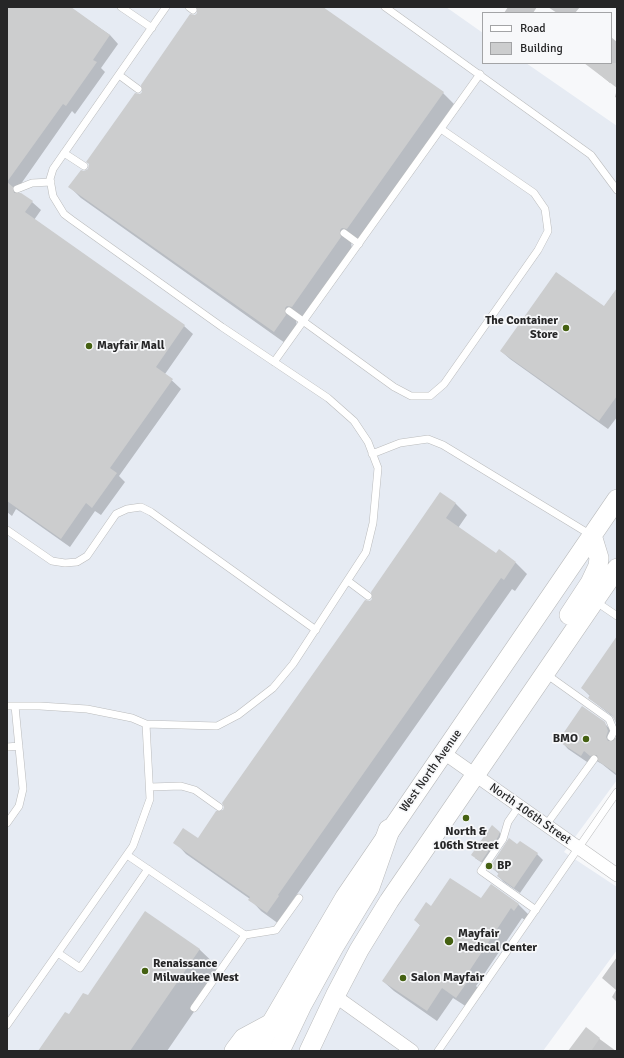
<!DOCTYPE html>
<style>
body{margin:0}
#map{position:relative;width:624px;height:1058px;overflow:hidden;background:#f7f8fa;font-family:Signika,sans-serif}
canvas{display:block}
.frame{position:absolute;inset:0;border:8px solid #262627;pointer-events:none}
.legend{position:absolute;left:482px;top:12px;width:130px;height:52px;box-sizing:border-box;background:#f7f8fa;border:1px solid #a3a4a6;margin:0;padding:5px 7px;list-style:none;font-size:12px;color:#262627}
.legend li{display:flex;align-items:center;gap:8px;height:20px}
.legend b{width:20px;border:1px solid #a3a4a6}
</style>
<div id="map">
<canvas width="624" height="1058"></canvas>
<div class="frame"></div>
<ul class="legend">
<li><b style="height:5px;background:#fff"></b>Road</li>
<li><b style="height:11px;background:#cccdce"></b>Building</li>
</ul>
</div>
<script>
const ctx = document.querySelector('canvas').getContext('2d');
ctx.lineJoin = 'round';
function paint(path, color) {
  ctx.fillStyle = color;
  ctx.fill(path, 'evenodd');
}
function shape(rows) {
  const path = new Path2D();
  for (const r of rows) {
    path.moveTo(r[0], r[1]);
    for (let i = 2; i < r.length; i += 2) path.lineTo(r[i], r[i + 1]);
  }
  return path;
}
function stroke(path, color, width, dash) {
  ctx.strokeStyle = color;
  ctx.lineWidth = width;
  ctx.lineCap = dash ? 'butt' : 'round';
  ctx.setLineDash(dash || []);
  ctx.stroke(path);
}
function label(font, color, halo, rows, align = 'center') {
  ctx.font = font + ' Signika,sans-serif';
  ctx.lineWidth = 3.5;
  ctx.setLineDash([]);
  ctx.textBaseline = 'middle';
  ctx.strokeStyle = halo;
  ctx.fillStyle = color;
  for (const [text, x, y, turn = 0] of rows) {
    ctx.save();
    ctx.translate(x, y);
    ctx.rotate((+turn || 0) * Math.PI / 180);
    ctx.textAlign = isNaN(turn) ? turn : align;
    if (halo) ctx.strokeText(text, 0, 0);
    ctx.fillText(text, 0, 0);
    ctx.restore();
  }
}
paint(shape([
 [7,7,446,7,483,33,483,63,526,63,617,126,617,780,564,852,617,887,617,950,543,1051,7,1051]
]), '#e6ebf3');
paint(shape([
 [7,7,69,7,110,35,118,44,101,68,105,72,75,114,72,111,16,191,32,202,41,210,34,220,184,326,193,334,165,374,181,389,119,476,125,482,101,515,95,511,70,547,16,509,12,516,7,512],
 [197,7,321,7,443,93,454,104,358,240,351,242,352,249,303,318,296,320,297,327,285,343,81,198,70,187,89,170,198,13],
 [508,7,537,7,533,13,504,13],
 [548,7,580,7,575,13,557,13],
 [611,37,617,42,617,73,610,83,586,63,611,63],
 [617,89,617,98,615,97],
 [617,289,617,417,608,429,510,359,501,351,604,307],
 [441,494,456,504,467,515,458,528,496,555,516,563,527,574,515,591,512,589,288,907,279,924,261,911,250,899,186,854,175,842,198,839,224,811,373,599],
 [617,647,617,723,616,719,589,698,590,696,582,688],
 [604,723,613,732,616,740,617,738,617,776,602,764,593,759,590,764,568,749,560,740],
 [499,832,502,835,484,864,475,858],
 [517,846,537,854,543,860,520,893,504,882,498,876,499,874,491,867],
 [491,886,519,905,529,915,525,920,522,918,476,986,479,989,467,1007,453,998,437,1021,394,991,383,981,421,926,415,920,431,907,481,900],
 [199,949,222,971,167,1051,40,1051,69,1016,88,997],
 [617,957,617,1002,612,997,616,990,602,978],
 [586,1029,616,1051,570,1051]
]), '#0003');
paint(shape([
 [7,7,71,7,110,35,93,60,97,62,66,106,63,104,7,182],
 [197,7,323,7,444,92,347,229,342,228,340,230,341,237,292,307,287,306,285,308,286,315,274,332,68,187,81,170,84,171,88,169,89,164,86,162,135,93,140,94,142,92,141,85,190,14,195,15,197,13],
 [584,63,617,63,617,88],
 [7,182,13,187,14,193,21,193,33,201,25,212,185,325,156,367,173,379,110,468,117,473,92,508,86,503,61,539,7,501],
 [556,272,604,306,617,288,617,396,599,421,500,351],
 [440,492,456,503,446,518,496,553,499,549,516,562,504,580,501,578,278,895,279,896,267,913,248,900,250,897,173,843,183,828,198,838,216,811,223,810,224,807,222,803,365,600,370,601,372,599,371,592],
 [617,636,617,725,612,715,588,698,590,695,581,688],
 [582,706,605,722,608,731,606,737,608,741,613,741,617,736,617,774,598,761,597,755,590,756,584,751,581,756,558,741],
 [492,825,500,832,498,837,481,862,471,855],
 [509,838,517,844,520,841,538,853,514,888,497,876,499,873,490,867],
 [450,878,481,898,491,884,519,904,514,911,511,908,466,976,470,978,456,998,442,988,427,1011,382,981,420,925,414,920,426,902,431,906],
 [145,911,200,949,130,1051,38,1051,65,1012,69,1014,83,993,88,995],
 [586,1027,600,1038,591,1051,568,1051]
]), '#cccdce');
const service = shape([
 [121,7,152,28],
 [189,7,193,10],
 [385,7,591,155,617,190],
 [119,75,138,89],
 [64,153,84,166],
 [17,189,32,183,51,182],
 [344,233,359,244],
 [289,311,394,387,411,396,430,396,444,384,538,250,548,231,545,209,534,193,441,129],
 [274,362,480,74],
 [372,454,400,443,428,439,443,445,591,535],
 [7,530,52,561,65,563,77,562,87,556,116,514,127,509,141,507,151,512,316,630],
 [348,581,368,596],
 [595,601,617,616],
 [546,674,609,719,614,731,611,737],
 [7,706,40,706,87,709,132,718,146,724,217,726,238,715,273,688,293,664,366,552,373,523,378,468,368,442,354,421,328,398,222,327,72,220,64,214,53,196,50,179,53,169,166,7],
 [7,747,19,746],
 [150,787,181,786,195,790,219,807],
 [519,806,508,822,503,839,481,871,536,910],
 [7,823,19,806,23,789,15,706],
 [546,825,594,759],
 [127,855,245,935],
 [58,953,80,968,148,869],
 [194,1008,245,935,276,930,299,898],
 [7,1025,133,846,150,799,146,724],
 [438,1051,617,792]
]);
const minor = shape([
 [444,753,617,875],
 [335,996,412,1051]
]);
const secondary = shape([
 [569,615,590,583,598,566,599,558,592,535],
 [258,1051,270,1025,345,897,617,499],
 [309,1051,335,996,359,950,389,901,617,568]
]);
const primary = shape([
 [235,1051,244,1039,270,1025],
 [279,1051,301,1005,334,945,369,887,389,830]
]);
stroke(service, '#bbbcbd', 8);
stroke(minor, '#bbbcbd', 14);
stroke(secondary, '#bbbcbd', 20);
stroke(primary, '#bbbcbd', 22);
stroke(service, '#fff', 7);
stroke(minor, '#fff', 13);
stroke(secondary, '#fff', 19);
stroke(primary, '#fff', 21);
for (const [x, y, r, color] of [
 [566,328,4,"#456112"],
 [89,346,4,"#456112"],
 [586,739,4,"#456112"],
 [466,818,4,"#456112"],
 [489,866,4,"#456112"],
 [449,941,5,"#456112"],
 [145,971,4,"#456112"],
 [403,978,4,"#456112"]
]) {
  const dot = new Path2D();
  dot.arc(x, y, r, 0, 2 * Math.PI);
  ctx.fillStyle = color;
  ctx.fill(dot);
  stroke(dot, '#f7f8fa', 1.5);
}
label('bold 12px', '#262627', '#f7f8fa', [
 ["The Container",558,321,"right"],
 ["Store",558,335,"right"],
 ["Mayfair Mall",97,346],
 ["BMO",578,739,"right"],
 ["North &",466,832,"center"],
 ["106th Street",466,846,"center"],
 ["BP",497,866],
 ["Mayfair",458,934],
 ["Medical Center",458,948],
 ["Renaissance",153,964],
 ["Milwaukee West",153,978],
 ["Salon Mayfair",411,978]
], 'left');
label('12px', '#262627', '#f7f8fa', [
 ["West North Avenue",431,771,-55],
 ["North 106th Street",530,814,35]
]);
</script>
